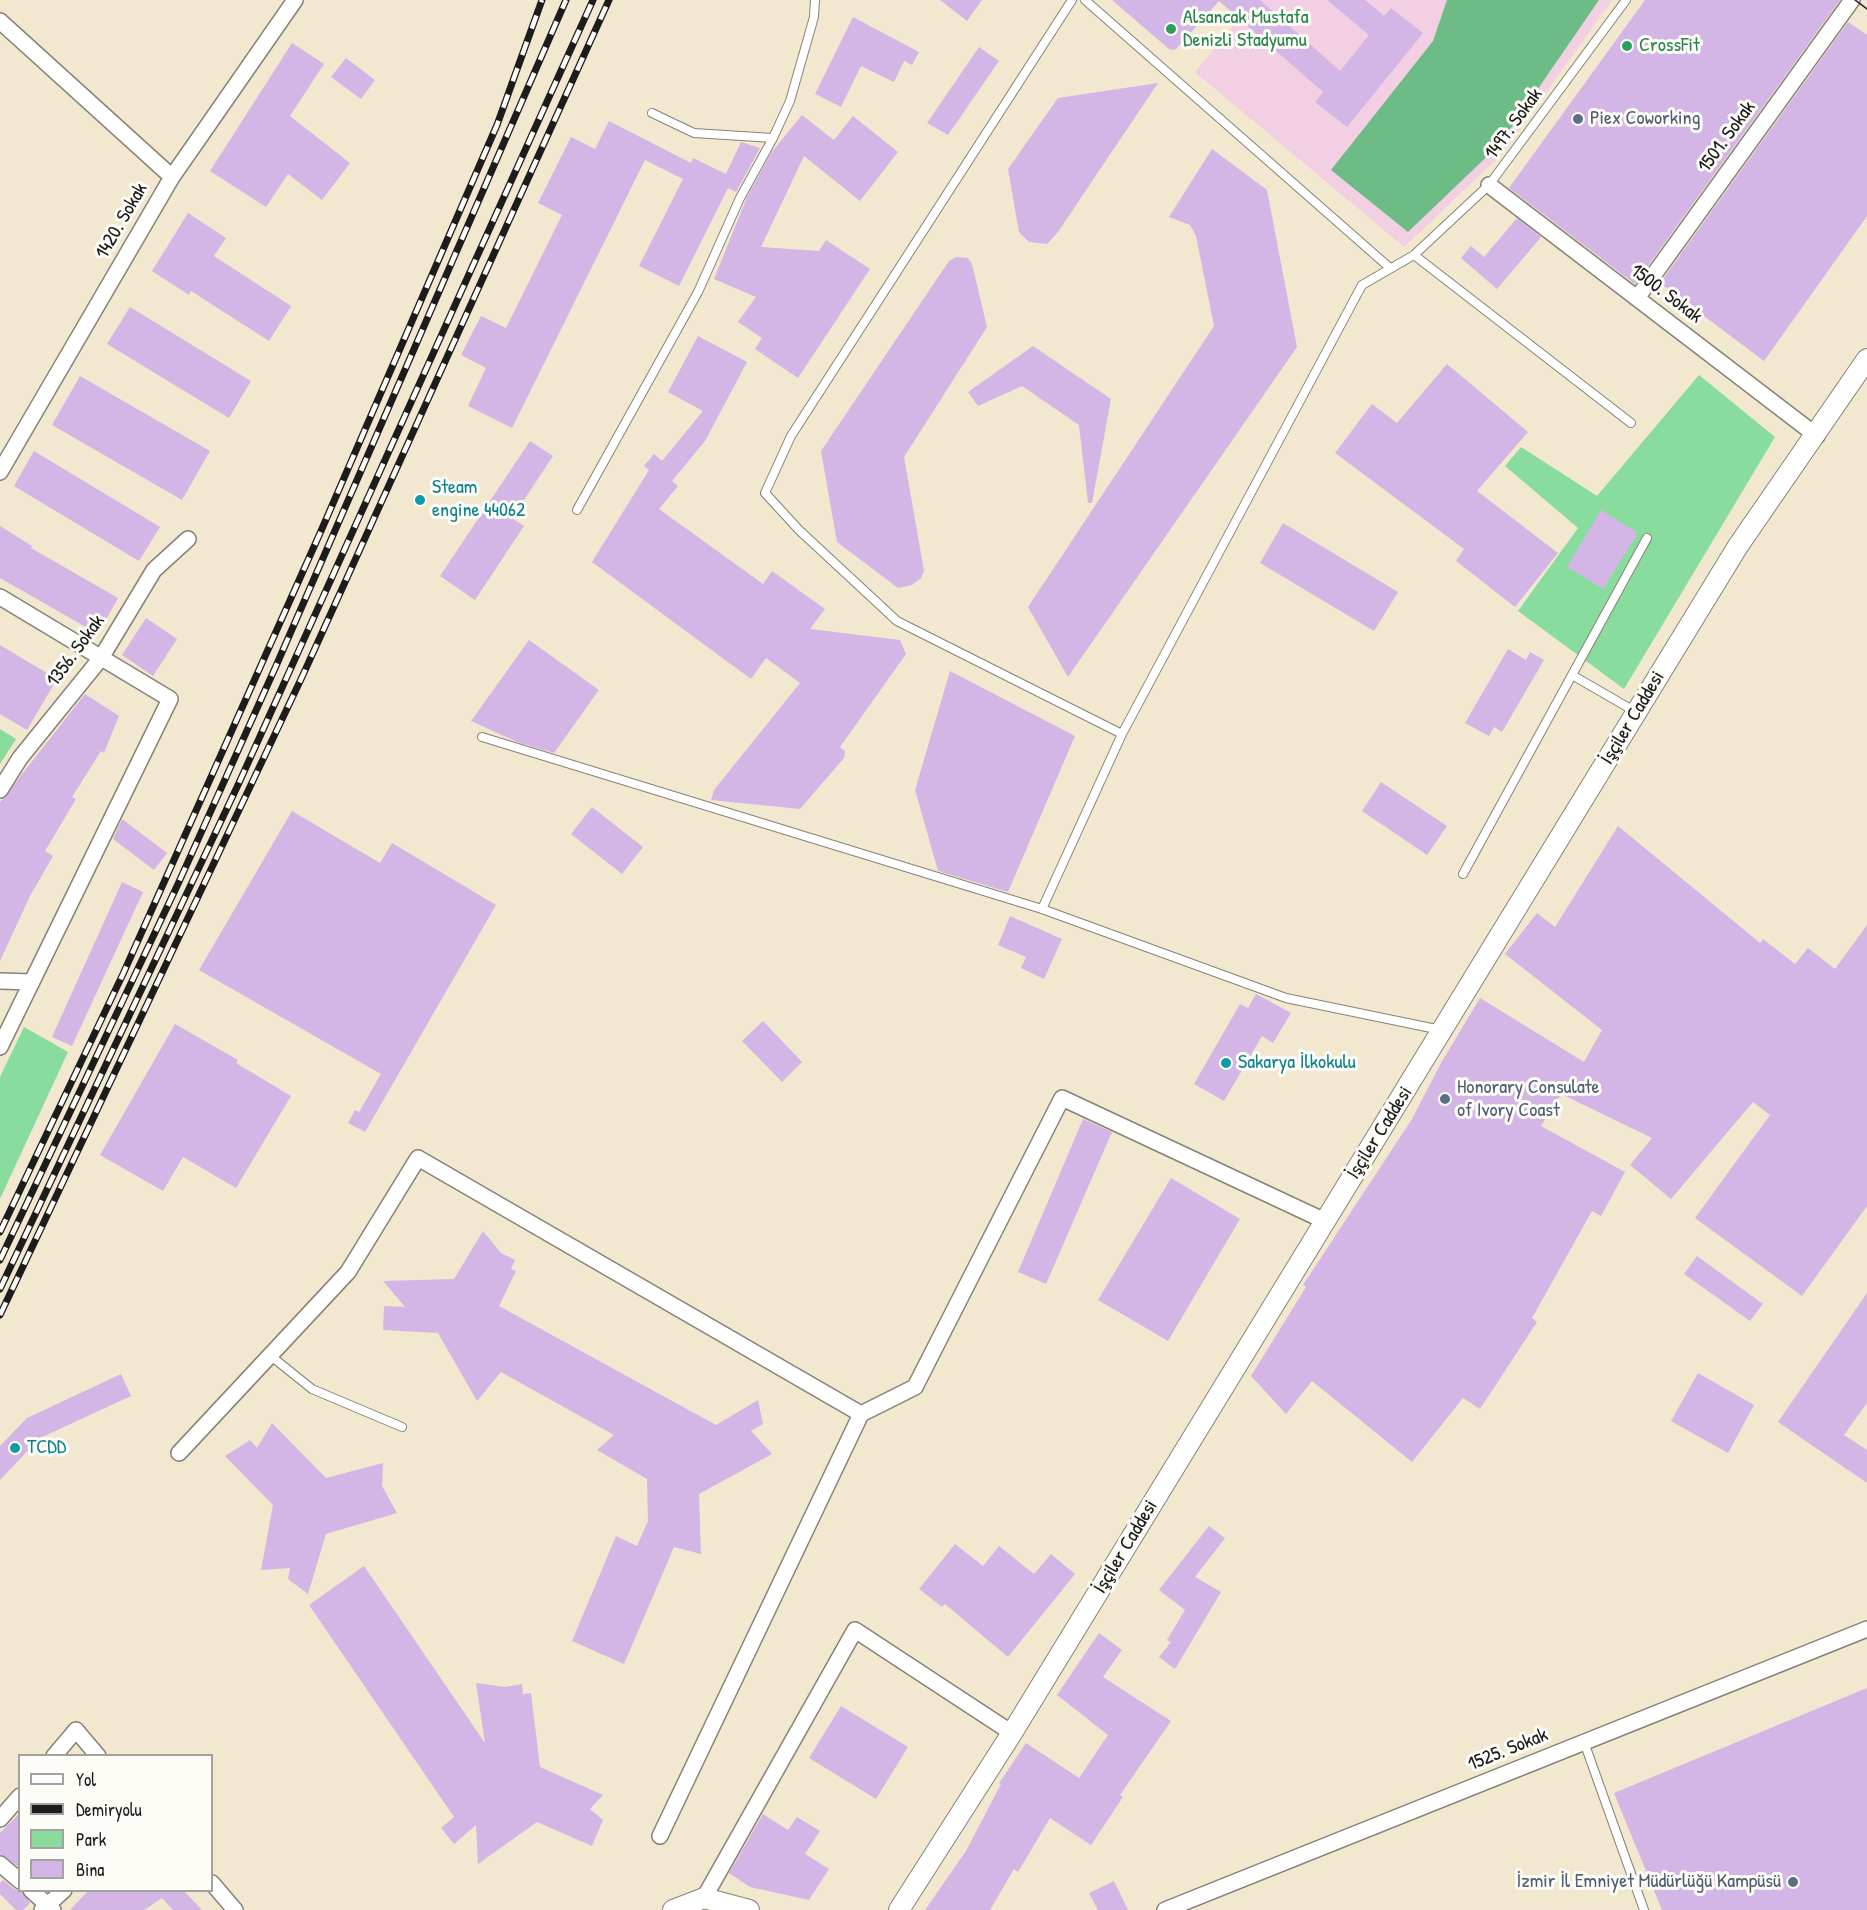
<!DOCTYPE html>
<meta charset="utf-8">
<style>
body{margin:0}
#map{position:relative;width:1867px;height:1910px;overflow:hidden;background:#f1e8cf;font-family:"Patrick Hand",sans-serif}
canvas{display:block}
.legend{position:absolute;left:18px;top:1754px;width:195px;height:138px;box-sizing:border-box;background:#fdfcf7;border:2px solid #a3a29f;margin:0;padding:8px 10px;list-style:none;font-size:18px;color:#1c1c1c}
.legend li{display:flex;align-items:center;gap:12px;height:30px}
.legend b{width:30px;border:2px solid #a3a29f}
</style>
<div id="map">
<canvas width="1867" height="1910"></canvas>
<ul class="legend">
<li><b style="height:8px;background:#fff"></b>Yol</li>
<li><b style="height:8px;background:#1c1c1c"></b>Demiryolu</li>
<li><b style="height:16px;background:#87dc9e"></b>Park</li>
<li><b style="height:16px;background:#d3b6e6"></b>Bina</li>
</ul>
</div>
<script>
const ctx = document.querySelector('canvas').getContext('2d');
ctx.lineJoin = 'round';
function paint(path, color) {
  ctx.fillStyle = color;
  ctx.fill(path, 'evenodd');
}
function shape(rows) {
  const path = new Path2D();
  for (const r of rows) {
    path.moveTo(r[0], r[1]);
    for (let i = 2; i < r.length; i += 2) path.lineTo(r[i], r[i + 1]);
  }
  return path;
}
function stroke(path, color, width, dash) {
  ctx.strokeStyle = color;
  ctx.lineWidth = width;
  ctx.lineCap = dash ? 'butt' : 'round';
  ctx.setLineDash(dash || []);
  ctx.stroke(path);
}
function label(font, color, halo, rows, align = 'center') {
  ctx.font = font + ' "Patrick Hand",sans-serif';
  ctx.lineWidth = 6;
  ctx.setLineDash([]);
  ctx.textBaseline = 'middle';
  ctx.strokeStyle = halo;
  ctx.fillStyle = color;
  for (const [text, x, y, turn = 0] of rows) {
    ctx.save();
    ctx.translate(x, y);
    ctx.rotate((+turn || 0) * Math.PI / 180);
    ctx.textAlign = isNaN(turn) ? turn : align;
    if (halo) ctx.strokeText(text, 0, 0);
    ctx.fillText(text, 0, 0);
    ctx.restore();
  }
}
paint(shape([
 [1255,0,1612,0,1503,153,1404,247,1195,72]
]), '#f2cfe2');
paint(shape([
 [1699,375,1775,437,1624,689,1518,611,1578,528,1505,466,1521,447,1597,496],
 [0,729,16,739,0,764],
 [24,1027,68,1052,0,1199,0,1077]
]), '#87dc9e');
paint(shape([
 [1447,0,1599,0,1500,144,1408,232,1331,170,1433,41]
]), '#6dbc85');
paint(shape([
 [940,0,982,0,967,21],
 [1112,0,1260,0,1340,71,1369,35,1327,0,1365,0,1384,16,1391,8,1423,33,1347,127,1315,102,1323,92,1219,1,1175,50,1169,49],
 [1645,0,1840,0,1635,284,1509,188],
 [853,17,919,52,912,65,904,61,894,82,861,66,841,107,815,94],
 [1848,22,1867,35,1867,216,1764,361,1660,283],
 [292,43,324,64,290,116,350,163,322,200,288,174,266,207,210,171],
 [979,47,999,61,948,135,927,123],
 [346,58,375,80,361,99,331,77],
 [1158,83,1058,232,1047,244,1029,242,1019,232,1008,169,1058,98],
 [802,115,834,140,853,116,898,152,860,201,804,156,761,247,819,251,826,240,870,269,798,378,755,349,762,338,738,322,756,297,714,279,747,197,771,153],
 [609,121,691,163,693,158,726,174,741,142,760,148,736,192,728,188,679,286,639,266,683,179,645,160,512,428,468,406,486,368,461,355,481,316,506,328,562,215,538,203,571,137,595,149],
 [1212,149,1267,190,1297,347,1068,677,1028,607,1214,326,1196,236,1190,225,1169,217],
 [188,213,226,238,214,256,291,306,269,341,191,291,189,295,152,271],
 [1517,218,1541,237,1497,289,1461,258,1471,246,1484,257],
 [956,257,968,258,972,264,987,327,904,457,924,571,921,578,912,585,898,588,837,542,821,451,949,261],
 [130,307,251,381,229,418,107,344],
 [698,336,747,362,705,441,672,481,678,486,659,509,763,584,772,571,825,609,810,629,900,640,906,654,840,747,845,751,844,758,800,809,711,800,714,790,800,683,766,658,751,679,592,562,649,470,644,466,654,454,662,461,703,411,668,392],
 [1033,346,1111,399,1092,503,1088,503,1079,425,1022,386,978,406,968,392],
 [1447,364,1528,432,1477,491,1558,553,1515,607,1456,561,1464,549,1335,453,1372,404,1397,423],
 [80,376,210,451,182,500,52,425],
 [530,441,553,456,512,518,524,526,475,600,440,576],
 [34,451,160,527,139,561,14,486],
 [1601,510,1638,533,1603,589,1567,567],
 [1283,523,1398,592,1374,631,1260,563],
 [0,526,32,546,31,548,118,598,98,634,0,578],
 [146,618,177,639,153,676,122,655],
 [529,640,599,690,554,753,517,742,471,721],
 [0,645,57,679,27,730,0,714],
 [1508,649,1526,660,1530,652,1544,660,1502,732,1494,727,1489,736,1465,723],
 [950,671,1075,736,1008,892,938,871,915,790],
 [85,694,119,716,104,753,101,751,72,797,76,799,45,851,53,856,30,896,0,961,0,802],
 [1381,782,1447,826,1427,855,1362,811],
 [592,807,643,847,622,874,571,834],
 [292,811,380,863,392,843,496,905,365,1132,348,1123,355,1110,359,1112,381,1074,199,970],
 [122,819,167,853,154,870,113,839],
 [1618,826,1760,943,1763,939,1795,964,1808,948,1835,969,1867,925,1867,1206,1802,1296,1695,1218,1770,1115,1753,1102,1671,1199,1630,1165,1652,1138,1561,1094,1541,1126,1625,1172,1601,1216,1592,1211,1532,1318,1537,1322,1480,1409,1463,1398,1412,1462,1312,1381,1286,1414,1251,1376,1306,1287,1303,1285,1412,1119,1441,1063,1480,998,1584,1062,1602,1030,1505,954,1537,913,1555,927],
 [122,882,143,892,72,1046,52,1037],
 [1010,916,1062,939,1044,979,1021,968,1026,957,998,945],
 [1256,994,1291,1013,1273,1043,1262,1036,1224,1101,1194,1084,1240,1004,1248,1008],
 [763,1021,802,1062,782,1082,742,1041],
 [175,1024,238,1060,236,1063,291,1096,236,1188,183,1157,163,1191,100,1155],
 [1083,1119,1112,1132,1046,1284,1018,1272],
 [1171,1178,1240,1219,1168,1341,1098,1300],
 [483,1231,501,1253,515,1260,511,1269,516,1271,499,1306,716,1425,758,1400,763,1424,751,1431,772,1454,699,1494,701,1554,674,1547,624,1664,572,1641,616,1536,637,1546,648,1521,647,1479,597,1450,614,1435,501,1372,477,1401,438,1333,383,1330,384,1306,405,1307,383,1281,454,1279],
 [1697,1256,1763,1304,1750,1321,1684,1274],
 [1867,1293,1867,1403,1844,1435,1867,1450,1867,1483,1778,1422],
 [1698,1373,1754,1405,1728,1453,1671,1421],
 [121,1374,131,1396,40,1438,0,1480,0,1446,27,1418],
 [272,1423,326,1478,383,1463,382,1486,397,1513,326,1534,308,1594,288,1579,290,1568,261,1570,273,1505,225,1456,250,1440,257,1448],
 [1209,1526,1225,1538,1195,1577,1221,1592,1175,1669,1159,1657,1171,1642,1167,1640,1185,1610,1159,1590],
 [955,1544,983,1566,999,1546,1034,1574,1051,1554,1075,1574,1008,1657,945,1604,942,1607,919,1589],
 [364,1566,485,1743,476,1683,505,1687,522,1684,523,1694,531,1693,540,1767,603,1795,590,1809,603,1820,592,1846,537,1822,478,1864,476,1825,454,1844,441,1828,454,1817,309,1605],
 [1099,1633,1122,1650,1103,1677,1171,1721,1120,1795,1123,1797,1091,1845,1050,1818,1018,1872,1014,1869,990,1910,925,1910,966,1851,1001,1784,999,1783,1026,1743,1079,1778,1108,1735,1057,1695],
 [1867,1688,1867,1910,1662,1910,1614,1793],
 [841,1706,908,1747,876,1799,809,1758],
 [20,1813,20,1868,0,1854,0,1833],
 [763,1814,788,1830,797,1817,820,1831,805,1854,829,1869,809,1900,750,1887,729,1873],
 [3,1880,14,1889,22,1890,30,1903,23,1910,16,1910,0,1894,0,1883],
 [1114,1881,1128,1910,1098,1910,1089,1893],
 [89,1890,183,1890,202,1910,173,1910,162,1898,144,1910,70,1910]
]), '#d3b6e6');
const service = shape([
 [1072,0,791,436,765,493,799,530,897,621,1122,734],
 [1085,0,1390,268],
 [652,113,694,133,773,138,790,101,814,17,815,0],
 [1414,255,1631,423],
 [577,510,698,292,740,198,773,138],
 [1572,675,1636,712],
 [482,737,1042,909,1286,998,1441,1030],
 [1463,874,1647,538],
 [1042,909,1122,734,1362,285,1414,255,1489,185,1626,0],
 [271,1356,312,1389,402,1427],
 [1584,1742,1644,1910]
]);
const minor = shape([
 [0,21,172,177],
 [1489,185,1817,436],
 [1637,298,1852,0],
 [0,472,172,177,295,0],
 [0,597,170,699,0,1047],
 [0,790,20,758,101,658,154,570,188,539],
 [0,981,32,982],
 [179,1453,348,1272,418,1158,861,1414],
 [54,1756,76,1730,98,1756],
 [0,1819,20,1796],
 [660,1836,861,1414,915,1387,1062,1098,1325,1221],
 [0,1864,20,1881],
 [212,1883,235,1910],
 [31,1890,53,1910],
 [704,1898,855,1630,1012,1733],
 [42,1910,64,1890],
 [1165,1910,1867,1629]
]);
const tertiary = shape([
 [673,1910,704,1898,749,1910],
 [899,1910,1012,1733,1738,546,1867,359]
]);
stroke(service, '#868276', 10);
stroke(minor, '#868276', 18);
stroke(tertiary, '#868276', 22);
stroke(service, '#fff', 8);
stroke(minor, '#fff', 15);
stroke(tertiary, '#fff', 20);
stroke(shape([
 [1855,0,1867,9]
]), '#1c1c1c', 1.5);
const rail = shape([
 [0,1232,123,974,321,531,497,125,542,0],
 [0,1260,178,884,276,666,566,0],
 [0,1289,238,785,593,0],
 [0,1315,302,677,609,0]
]);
stroke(rail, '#1c1c1c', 7);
stroke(rail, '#fdfcf7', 4.5, [14]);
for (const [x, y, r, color] of [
 [1171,29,6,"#2e9e5b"],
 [1627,46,6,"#2e9e5b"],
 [1578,119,6,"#5c6f8a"],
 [420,500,6,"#0f9aa8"],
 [1226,1063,6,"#0f9aa8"],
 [1445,1099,6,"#5c6f8a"],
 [15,1448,6,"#0f9aa8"],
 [1793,1882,6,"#5c6f8a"]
]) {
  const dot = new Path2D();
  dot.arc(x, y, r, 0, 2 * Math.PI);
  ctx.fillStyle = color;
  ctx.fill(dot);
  stroke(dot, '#fdfcf7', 2);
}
label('20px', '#27864d', '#fdfcf7', [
 ["Alsancak Mustafa",1183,18],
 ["Denizli Stadyumu",1183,41],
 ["CrossFit",1639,46]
], 'left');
label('20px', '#4e5e75', '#fdfcf7', [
 ["Piex Coworking",1590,119],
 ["Honorary Consulate",1457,1088],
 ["of Ivory Coast",1457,1111],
 ["İzmir İl Emniyet Müdürlüğü Kampüsü",1781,1882,"right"]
], 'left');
label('20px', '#1c1c1c', '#fdfcf7', [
 ["1497. Sokak",1514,124,-54],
 ["1501. Sokak",1727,137,-54],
 ["1420. Sokak",122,221,-60],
 ["1500. Sokak",1666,294,37],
 ["1356. Sokak",76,651,-54],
 ["İşçiler Caddesi",1633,718,-59],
 ["İşçiler Caddesi",1380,1133,-58],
 ["İşçiler Caddesi",1126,1547,-59],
 ["1525. Sokak",1508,1750,-22]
]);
label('20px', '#0d838f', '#fdfcf7', [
 ["Steam",432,488],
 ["engine 44062",432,511],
 ["Sakarya İlkokulu",1238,1063],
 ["TCDD",27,1448]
], 'left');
</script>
